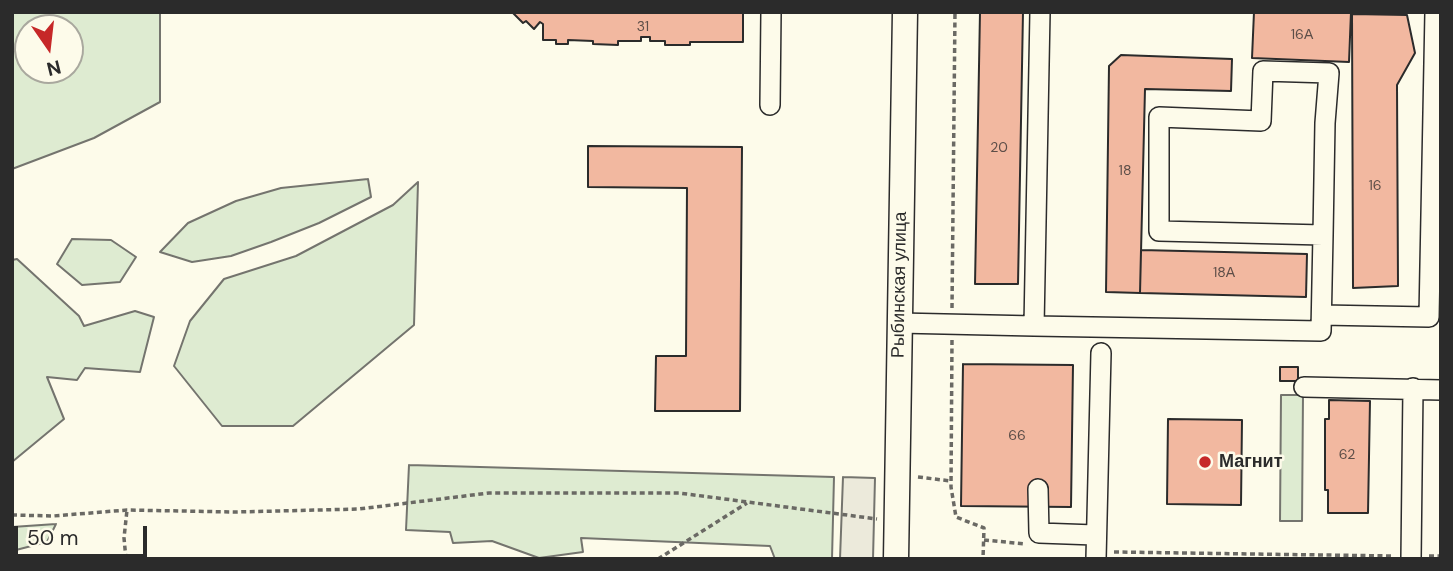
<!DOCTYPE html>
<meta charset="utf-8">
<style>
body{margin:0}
#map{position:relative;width:1453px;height:571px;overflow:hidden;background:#fdfbea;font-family:"DM Sans",sans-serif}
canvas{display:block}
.frame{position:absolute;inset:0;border:14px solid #2b2b2b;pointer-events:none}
.north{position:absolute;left:14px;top:14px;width:70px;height:70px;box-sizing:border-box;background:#fdfbea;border:2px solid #a9a89e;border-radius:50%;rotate:166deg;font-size:19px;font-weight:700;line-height:28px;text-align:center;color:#2b2b2b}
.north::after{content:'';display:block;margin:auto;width:24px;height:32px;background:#c62828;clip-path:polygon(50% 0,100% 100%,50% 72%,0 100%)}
.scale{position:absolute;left:14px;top:526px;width:133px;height:32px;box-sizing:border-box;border:4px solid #2b2b2b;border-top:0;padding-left:9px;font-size:21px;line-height:24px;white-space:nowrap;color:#2b2b2b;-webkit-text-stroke:5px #fdfbea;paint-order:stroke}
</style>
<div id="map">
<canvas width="1453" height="571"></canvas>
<div class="frame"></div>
<div class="north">N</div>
<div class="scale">50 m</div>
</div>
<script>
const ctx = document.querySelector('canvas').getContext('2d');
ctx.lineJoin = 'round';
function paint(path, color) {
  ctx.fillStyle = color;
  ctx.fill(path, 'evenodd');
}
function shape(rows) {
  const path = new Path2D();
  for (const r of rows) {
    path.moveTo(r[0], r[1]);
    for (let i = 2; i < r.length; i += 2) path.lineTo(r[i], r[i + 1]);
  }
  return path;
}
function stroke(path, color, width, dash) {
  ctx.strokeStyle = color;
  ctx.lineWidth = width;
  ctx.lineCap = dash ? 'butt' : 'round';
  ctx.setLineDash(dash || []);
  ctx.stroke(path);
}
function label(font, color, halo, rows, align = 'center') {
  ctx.font = font + ' "DM Sans",sans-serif';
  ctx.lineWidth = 5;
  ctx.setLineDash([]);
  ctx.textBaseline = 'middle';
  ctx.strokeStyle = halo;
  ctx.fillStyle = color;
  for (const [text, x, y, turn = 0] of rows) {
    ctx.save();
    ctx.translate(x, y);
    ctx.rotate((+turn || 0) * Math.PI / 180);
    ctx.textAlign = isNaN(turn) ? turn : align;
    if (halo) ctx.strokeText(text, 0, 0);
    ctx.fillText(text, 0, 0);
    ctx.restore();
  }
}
const green = shape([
 [12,12,160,12,160,102,94,138,12,169,12,12],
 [70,28,70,70,28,70,28,28,70,28],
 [368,179,371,197,319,223,271,242,231,256,192,262,160,252,188,223,236,201,281,188,368,179],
 [418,182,414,325,293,426,222,426,174,366,190,321,224,279,296,256,393,205,418,182],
 [72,239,111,240,136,257,120,282,82,285,57,264,72,239],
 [17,259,79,316,84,326,135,311,154,317,140,372,85,368,77,380,47,377,64,419,12,462,12,260,17,259],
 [1281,395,1303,395,1302,521,1280,521,1281,395],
 [409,465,834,477,832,559,775,559,770,546,581,538,583,552,539,558,492,541,453,543,450,532,406,530,409,465],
 [56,524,47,542,12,551,12,527,56,524]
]);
paint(green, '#deebd1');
stroke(green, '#74746e', 2);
const parking = shape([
 [843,477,875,478,873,559,840,559,843,477]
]);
paint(parking, '#eceadb');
stroke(parking, '#74746e', 2);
const building = shape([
 [512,12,743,12,743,42,690,42,690,45,665,45,665,41,650,41,650,37,641,37,641,41,618,41,618,45,593,44,593,41,568,40,568,44,556,44,556,40,543,40,543,24,540,22,534,29,526,21,523,23,512,12],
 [980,12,1023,12,1018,284,975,284,980,12],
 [1254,12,1351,12,1349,62,1252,58,1254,12],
 [1352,14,1407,15,1415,53,1397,85,1398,286,1353,288,1352,14],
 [1121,55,1232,59,1231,91,1145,89,1140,293,1106,292,1109,66,1121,55],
 [588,146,742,147,740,411,655,411,656,356,686,356,687,188,588,187,588,146],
 [1141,250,1307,254,1306,297,1140,293,1141,250],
 [963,364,1073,365,1071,507,961,506,963,364],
 [1280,367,1298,367,1298,381,1280,381,1280,367],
 [1329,400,1370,401,1368,513,1328,513,1328,490,1325,490,1325,419,1329,419,1329,400],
 [1168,419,1242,420,1241,505,1167,504,1168,419]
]);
paint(building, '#f2b8a0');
stroke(building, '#2b2b2b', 2);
const minor = shape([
 [1040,12,1034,326,1321,331,1323,235,1325,123,1329,73,1263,71,1261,121,1159,117,1159,231,1323,235],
 [770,105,771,12],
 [1322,315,1429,317,1435,12],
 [899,323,1034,326],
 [1304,387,1441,390],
 [1038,489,1039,533,1095,535],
 [1096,559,1101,353],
 [1411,559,1413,388]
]);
const major = shape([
 [896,559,905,12]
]);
stroke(minor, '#2b2b2b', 22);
stroke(major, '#2b2b2b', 27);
stroke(shape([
 [952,308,955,12],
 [952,340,951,487,956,517,984,528,983,559],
 [918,477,951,481],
 [12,515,53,516,127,510,236,512,359,509,489,493,679,493,877,519],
 [984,540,1026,544],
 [1114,552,1393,556],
 [1429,556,1441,556],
 [126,559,124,538,127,510],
 [658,559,747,503]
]), '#6a6964', 3.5, [5, 3.5]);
stroke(minor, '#fdfbea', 19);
stroke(major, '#fdfbea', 24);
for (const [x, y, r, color] of [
 [1205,462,7,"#c62828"]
]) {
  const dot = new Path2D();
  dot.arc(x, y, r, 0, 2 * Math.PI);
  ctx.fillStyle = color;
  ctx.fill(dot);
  stroke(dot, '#fdfbea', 2.5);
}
label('14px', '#5d4e48', null, [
 ["31",643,27],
 ["16А",1302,35],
 ["20",999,148],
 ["18",1125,171],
 ["16",1375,186],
 ["18А",1224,273],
 ["66",1017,436],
 ["62",1347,455]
]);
label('18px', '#2b2b2b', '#fdfbea', [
 ["Рыбинская улица",900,285,-89]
]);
label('bold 18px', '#2b2b2b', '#fdfbea', [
 ["Магнит",1219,462]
], 'left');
</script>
